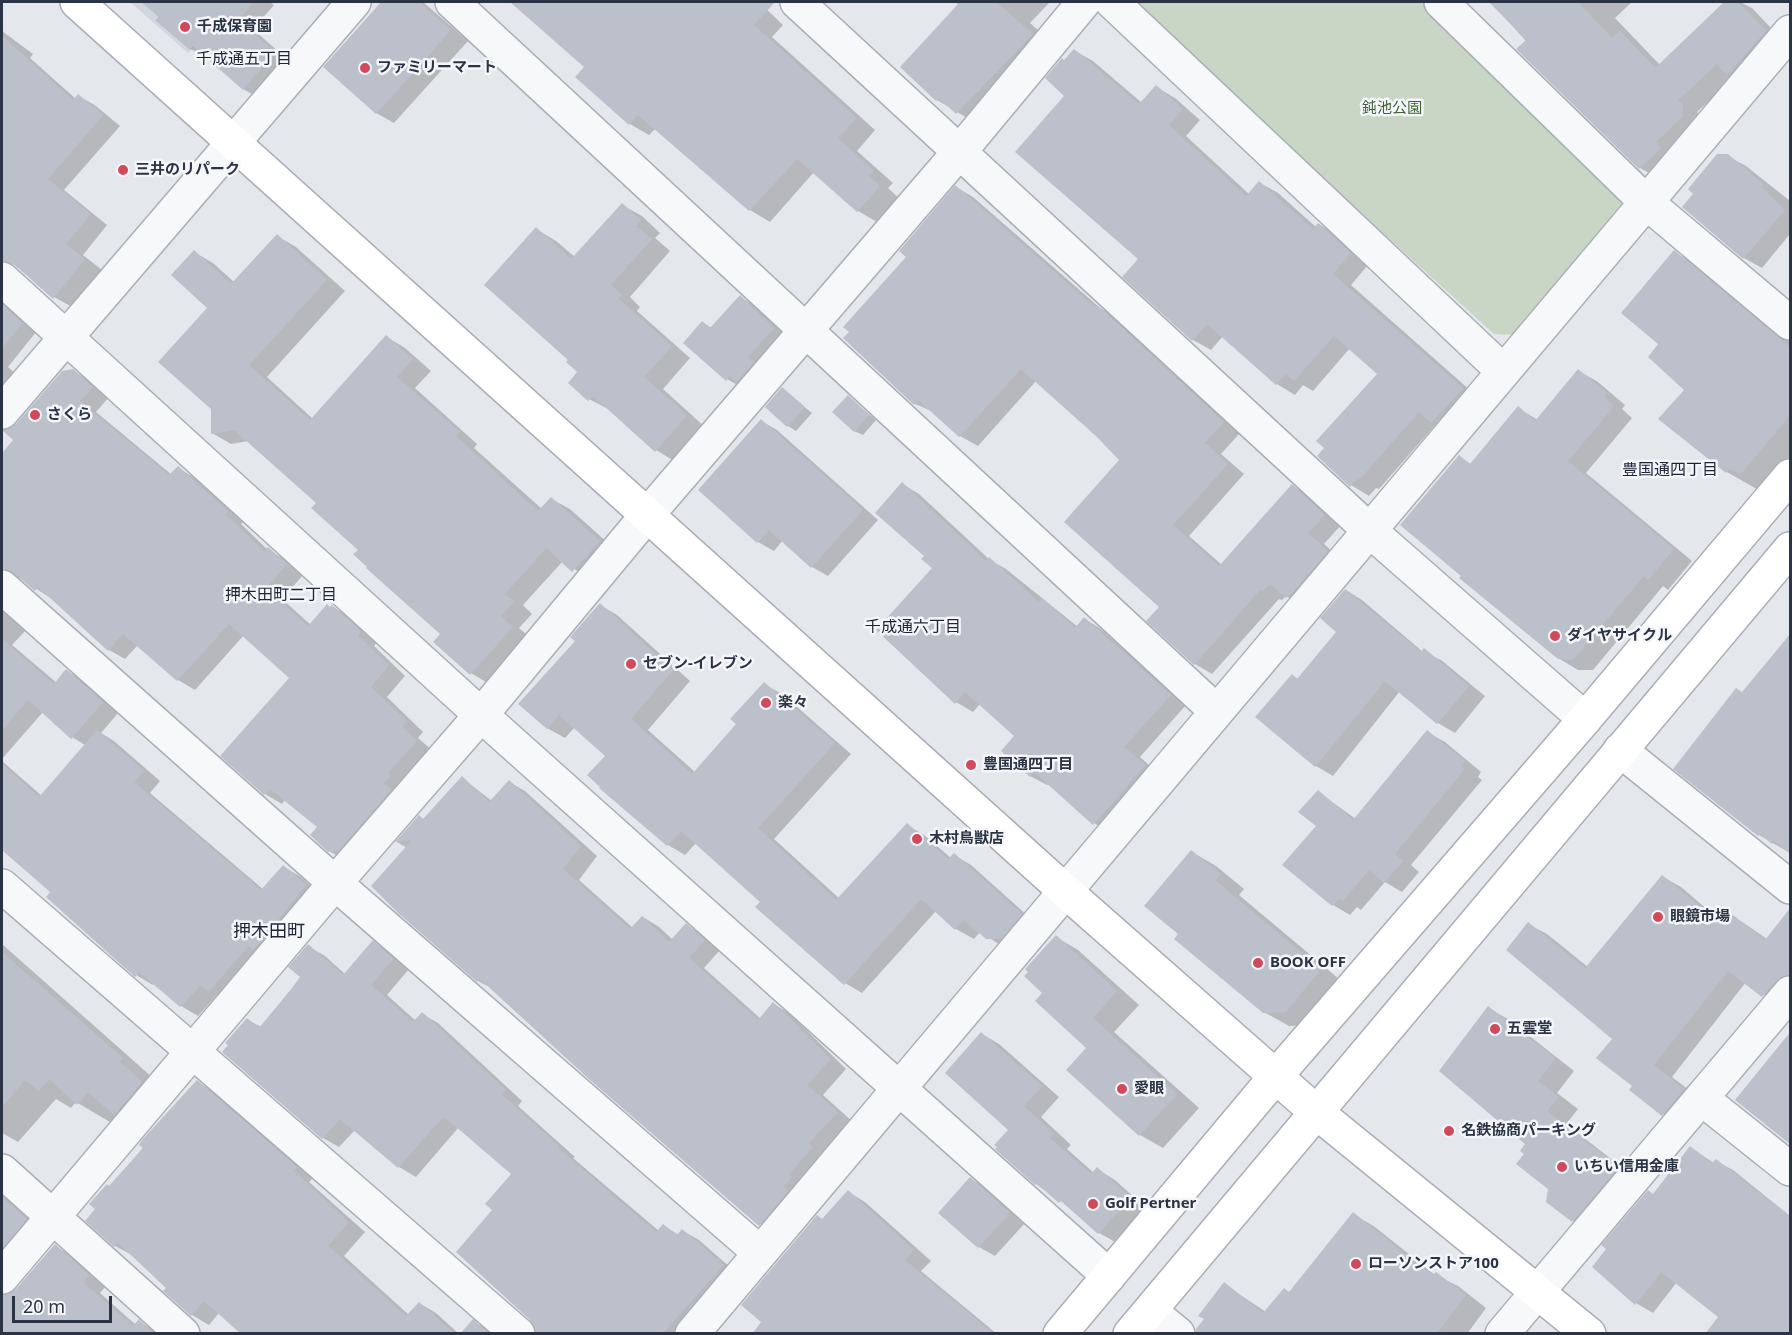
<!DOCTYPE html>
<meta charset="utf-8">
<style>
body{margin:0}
#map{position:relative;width:1792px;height:1335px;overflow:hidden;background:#e4e7ec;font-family:"Noto Sans",sans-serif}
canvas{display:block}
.frame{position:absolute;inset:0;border:3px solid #2b3445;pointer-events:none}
.scale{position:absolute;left:12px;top:1296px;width:100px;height:27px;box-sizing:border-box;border:3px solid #2b3445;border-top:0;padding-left:8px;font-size:18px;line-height:21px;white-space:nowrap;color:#2b3445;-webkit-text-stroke:4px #f4f6f9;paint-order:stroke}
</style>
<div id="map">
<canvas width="1792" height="1335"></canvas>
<div class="frame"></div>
<div class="scale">20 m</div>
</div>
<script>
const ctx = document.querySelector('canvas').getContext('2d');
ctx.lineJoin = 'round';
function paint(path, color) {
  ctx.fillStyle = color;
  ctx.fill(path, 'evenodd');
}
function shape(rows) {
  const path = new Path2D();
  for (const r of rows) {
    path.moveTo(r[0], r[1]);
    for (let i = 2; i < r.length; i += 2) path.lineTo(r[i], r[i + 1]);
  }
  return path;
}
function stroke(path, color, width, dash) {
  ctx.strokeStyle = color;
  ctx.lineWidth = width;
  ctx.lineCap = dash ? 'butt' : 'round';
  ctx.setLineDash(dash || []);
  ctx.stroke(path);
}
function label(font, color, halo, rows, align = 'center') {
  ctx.font = font + ' "Noto Sans","Noto Sans JP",sans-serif';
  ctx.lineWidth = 5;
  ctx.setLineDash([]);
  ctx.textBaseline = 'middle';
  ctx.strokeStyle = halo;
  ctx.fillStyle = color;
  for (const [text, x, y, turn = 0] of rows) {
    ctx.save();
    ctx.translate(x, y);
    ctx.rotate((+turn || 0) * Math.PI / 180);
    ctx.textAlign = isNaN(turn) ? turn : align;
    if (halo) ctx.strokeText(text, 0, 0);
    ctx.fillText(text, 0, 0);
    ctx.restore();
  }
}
paint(shape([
 [130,2,233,2,188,53]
]), '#d2d6de');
paint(shape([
 [1129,2,1421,2,1621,196,1623,212,1513,335,1494,334]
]), '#c9d6c5');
paint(shape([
 [144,2,270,2,274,5,253,29,290,62,259,98,243,89,207,57,190,49],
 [383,2,423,2,468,41,394,123,376,113,325,67],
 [513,2,759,2,783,25,772,37,875,130,857,151,893,183,888,188,899,198,877,222,858,211,814,172,770,222,750,210,656,128,649,135,630,124,586,67],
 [955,2,1050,2,1030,23,1064,53,989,131,937,100,959,5],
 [1491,2,1632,2,1615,18,1660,65,1726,2,1740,2,1752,8,1786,44,1734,78,1697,112,1703,119,1660,179,1640,168],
 [2,31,33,54,30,58,76,99,79,96,96,106,120,126,64,190,107,225,83,255,102,270,72,307,54,297,2,255,2,240,9,231,2,225],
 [1075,51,1093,61,1142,103,1156,87,1175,98,1200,120,1186,136,1249,194,1260,183,1278,193,1316,227,1319,224,1337,235,1368,265,1351,285,1480,399,1450,432,1436,424,1379,489,1376,488,1369,496,1351,485,1379,374,1350,348,1313,391,1303,385,1295,395,1277,384,1223,336,1211,350,1193,340,1141,258,1066,96,1065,62],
 [1727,156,1746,166,1790,201,1790,234,1762,268,1744,258,1684,207],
 [956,187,973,197,1099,307,1115,317,1240,433,1221,454,1244,474,1189,536,1222,565,1292,486,1310,496,1341,525,1324,544,1344,562,1305,607,1286,596,1282,600,1279,599,1212,674,1195,664,1161,607,1121,460,1098,436,1036,381,978,446,960,436,934,412,915,404,908,256],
 [622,205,642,216,660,233,655,238,670,251,630,297,640,307,637,311,690,358,663,389,706,428,676,462,656,450,610,410,589,399,580,372,570,360,536,229,556,241,575,257],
 [277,236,296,247,345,291,267,377,313,419,387,337,405,348,431,371,415,388,477,444,474,448,542,509,551,499,570,509,618,552,592,581,563,561,523,605,532,614,519,628,531,638,489,684,471,673,442,634,318,503,248,441,231,444,212,433,209,308,194,252,213,263,234,282],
 [1674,252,1708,271,1790,341,1790,473,1760,491,1727,472,1660,344],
 [740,297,758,307,791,339,744,389,727,379,703,323,712,328],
 [2,299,36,332,8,367,25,382,2,412],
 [73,371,91,381,109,397,96,412,172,475,178,468,195,478,244,522,241,524,268,550,285,559,303,575,282,599,311,625,333,607,350,617,377,642,374,646,405,676,387,697,423,732,418,738,433,751,346,861,329,851,319,827,285,800,282,804,265,794,291,678,244,635,195,690,178,680,138,645,125,659,109,650,52,599,20,578,14,578,2,591,2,455,15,440,17,425],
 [1579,371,1598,382,1625,405,1622,409,1632,418,1586,473,1692,561,1668,590,1663,586,1593,670,1578,670,1558,658,1459,457,1471,464,1518,408,1538,420],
 [782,389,812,413,796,431,788,426],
 [848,397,876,420,863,435,854,431],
 [761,421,777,430,878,520,828,576,812,567,783,540,774,551,758,542],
 [902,484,919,494,990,560,1006,569,1078,627,1085,619,1101,629,1186,705,1140,757,1161,776,1110,833,1094,823,1049,784,1047,785,1030,776,1017,736,980,704,973,712,956,702,934,568,926,556],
 [1346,590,1362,600,1423,652,1441,660,1485,696,1455,733,1438,723,1400,691,1333,776,1316,766,1257,717,1292,676,1299,679,1339,631],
 [2,605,26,630,12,645,57,683,67,671,84,681,119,712,101,733,114,741,160,781,150,793,264,890,284,867,301,877,322,896,226,1000,217,995,198,1016,181,1006,154,983,153,985,136,975,52,892,2,850,2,761,42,796,85,745,72,737,43,712,2,759],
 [600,605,617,615,690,681,648,730,695,772,738,724,764,684,782,694,851,754,774,839,840,899,907,825,924,835,951,858,954,855,971,865,1038,925,1005,948,980,932,974,939,956,929,936,911,862,993,845,983,762,902,697,842,685,855,668,845,601,788,607,756,575,727,565,738,547,728,577,641],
 [1743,694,1790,853,1759,835],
 [1427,732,1445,742,1481,772,1478,777,1482,780,1411,865,1419,872,1402,892,1385,882,1361,910,1357,907,1350,915,1333,905,1318,826,1318,792,1356,819],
 [462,778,492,801,509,782,525,791,597,856,579,880,633,928,643,917,659,927,673,940,686,925,702,934,720,950,704,968,761,1019,774,1004,790,1014,846,1069,823,1095,853,1122,776,1234,760,1224,493,989,478,981,407,848,397,842,419,817,425,820],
 [1192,852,1216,866,1244,889,1239,895,1345,984,1311,1025,1289,1026,1264,1012,1180,934],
 [1663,877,1681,887,1715,916,1722,908,1767,939,1790,924,1790,994,1781,1006,1746,982,1672,1077,1702,1100,1681,1125,1663,1114,1634,1086,1614,1038,1528,924,1547,934,1588,967],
 [1056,937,1078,950,1139,1005,1114,1032,1199,1108,1163,1148,1140,1135,1068,1070,1088,1048,1044,993],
 [373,942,389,952,409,969,387,995,416,1021,422,1014,438,1023,522,1101,518,1106,575,1157,573,1158,659,1231,664,1226,679,1235,683,1231,699,1240,739,1275,688,1334,552,1334,494,1210,513,1174,459,1127,416,1177,399,1167,355,1130,339,1147,323,1138,248,1020,261,1027,302,977,308,946,325,956,345,974],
 [2,944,153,1078,150,1081,173,1101,147,1132,116,1115,110,1122,76,1102,71,1108,56,1099,18,1142,2,1133],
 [1488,1008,1508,1019,1574,1071,1557,1093,1578,1109,1566,1124,1637,1179,1593,1233,1573,1221,1526,1154,1528,1143],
 [982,1034,999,1044,1059,1097,1041,1117,1071,1145,1067,1149,1094,1173,1097,1169,1115,1180,1147,1209,1117,1243,1099,1233,1075,1211,1036,1184,1010,1130],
 [197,1082,214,1091,313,1178,309,1182,365,1232,344,1256,409,1315,419,1303,436,1313,459,1334,243,1334,219,1313,209,1325,192,1315,165,1291,168,1288,132,1255,115,1246,110,1188],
 [1691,1148,1714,1163,1716,1161,1733,1170,1790,1216,1790,1334,1720,1317,1677,1282,1653,1313,1636,1303,1654,1195],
 [971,1179,986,1188,1025,1223,995,1256,979,1247,940,1213],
 [848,1192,865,1202,931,1261,921,1271,997,1334,770,1334,823,1220],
 [2,1193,43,1230,2,1283],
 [1353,1214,1375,1227,1435,1275,1458,1286,1486,1308,1467,1334,1214,1334,1224,1284,1266,1312,1290,1293],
 [55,1246,72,1256,106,1286,100,1293,136,1325,139,1321,159,1334,2,1334,2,1292,3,1297,17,1291],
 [473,1321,490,1331,492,1334,462,1334]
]), '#0003');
paint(shape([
 [141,2,254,2,238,20,275,52,243,90,193,46,190,50,155,20,159,17],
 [381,2,419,2,451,30,376,114,323,67],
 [510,2,775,2,754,25,857,118,838,138,874,171,869,176,880,186,857,212,797,159,749,211,638,115,629,125,575,77,584,67],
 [960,2,996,2,1033,34,956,114,939,98,936,101,900,67],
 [1489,2,1578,2,1612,38,1620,31,1655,68,1724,2,1738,2,1766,31,1727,75,1717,64,1678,100,1683,106,1683,116,1656,142,1661,148,1639,169,1516,49,1526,40],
 [2,36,73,100,78,94,103,115,48,179,91,214,66,244,85,259,53,299,15,265,2,261],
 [1074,49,1139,104,1156,85,1183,109,1169,125,1246,196,1259,181,1313,229,1318,223,1351,253,1333,274,1463,388,1431,423,1419,412,1359,480,1358,478,1350,487,1317,456,1324,448,1316,441,1377,374,1334,336,1294,381,1286,374,1276,385,1207,324,1192,341,1122,277,1138,259,1015,152,1064,96,1045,78,1062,58,1064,60],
 [1717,154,1728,154,1763,184,1761,186,1785,210,1743,259,1682,207,1693,194,1688,189],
 [955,185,1095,307,1097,305,1224,422,1205,443,1228,464,1173,525,1219,566,1292,484,1325,515,1308,533,1328,551,1291,594,1286,598,1270,584,1263,591,1261,589,1194,665,1146,621,1159,607,1064,522,1119,460,1097,437,1021,369,959,437,918,400,914,405,843,338,849,332,843,327,906,257,899,251],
 [622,203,641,220,636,226,652,239,611,285,622,295,618,298,672,346,644,377,687,415,655,452,593,396,588,401,568,383,577,372,566,362,568,360,484,285,536,227,571,259],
 [277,234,327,280,249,365,310,420,386,335,413,359,397,377,460,432,456,436,538,511,551,497,600,541,572,572,546,548,505,594,514,602,501,616,513,627,470,675,433,642,440,634,366,568,367,567,353,554,358,550,311,508,316,503,234,430,211,434,211,409,158,362,207,308,171,275,194,250,231,284],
 [1674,250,1791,348,1791,414,1741,474,1729,469,1726,473,1658,419,1684,390,1648,357,1658,344,1621,313],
 [740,295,774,328,748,357,754,362,737,382,730,376,726,381,683,343,702,321,710,328],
 [2,304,22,323,2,349],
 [73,369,93,387,80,401,169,475,178,466,228,511,225,514,264,551,268,547,287,564,266,588,308,626,327,604,330,607,332,605,361,631,358,636,389,665,371,687,407,721,402,727,417,741,388,773,391,776,384,783,391,790,339,850,328,852,310,835,317,827,270,789,264,795,220,756,289,678,229,624,177,681,123,634,108,651,38,587,35,591,14,573,2,569,2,453,13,440,2,430,16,424,62,371],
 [1578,369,1607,393,1604,397,1614,406,1568,461,1674,549,1648,580,1644,576,1573,660,1558,659,1459,578,1461,576,1400,525,1459,455,1470,464,1518,406,1535,421],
 [782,387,805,407,787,427,765,407],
 [848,395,869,415,854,432,832,412],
 [761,419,863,510,811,568,769,530,757,543,698,490],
 [902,482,986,561,989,557,1039,602,1042,598,1075,628,1084,617,1171,695,1124,747,1146,765,1093,825,1034,772,1030,777,1001,751,1014,736,965,692,955,704,876,630,932,568,921,559,924,556,875,513],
 [1345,589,1421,652,1424,648,1469,686,1437,724,1385,681,1315,767,1255,717,1292,674,1297,679,1336,632,1320,618],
 [600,603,673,670,631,719,692,774,736,724,730,719,764,682,835,743,758,828,836,900,907,823,948,859,954,853,1022,914,1001,939,986,939,964,920,955,930,921,899,844,985,755,907,760,902,681,831,667,846,599,788,600,787,587,775,605,756,559,715,547,729,518,704,575,641,570,637],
 [1791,633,1791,854,1774,841,1772,844,1760,834,1758,836,1673,769,1736,688,1742,692],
 [2,639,54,684,66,669,103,702,71,739,28,700,2,730],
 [97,730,144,771,134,782,261,890,283,865,306,885,260,943,253,949,249,946,208,992,201,985,180,1007,139,972,135,977,116,960,46,897,50,892,2,850,2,764,39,797],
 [1427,730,1465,761,1461,766,1465,769,1395,854,1403,861,1384,883,1369,870,1343,901,1339,898,1332,906,1282,865,1316,826,1298,812,1318,790,1353,820],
 [462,776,489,802,509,780,581,846,563,869,630,929,642,916,669,942,686,923,705,940,689,958,758,1020,773,1002,831,1059,807,1085,838,1112,809,1143,813,1147,789,1174,792,1177,783,1187,788,1191,759,1226,590,1080,480,979,477,982,397,912,371,886,412,840,395,842,419,815,423,819],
 [1191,850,1221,874,1215,880,1321,969,1286,1012,1263,1013,1174,939,1178,934,1144,906],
 [1662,875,1713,917,1721,906,1765,940,1791,907,1791,975,1776,981,1762,997,1728,971,1654,1065,1684,1089,1662,1116,1629,1090,1632,1086,1596,1058,1612,1039,1506,950,1528,922,1585,968],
 [1056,935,1117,991,1093,1018,1177,1094,1139,1136,1066,1070,1086,1048,1035,1001,1042,993,1024,976,1028,972,1025,969],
 [373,940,393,959,371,985,413,1022,422,1012,506,1090,502,1095,559,1146,558,1148,656,1232,663,1224,677,1235,682,1229,724,1265,662,1334,536,1334,530,1320,456,1252,492,1210,485,1204,511,1174,448,1120,442,1118,398,1168,340,1119,322,1139,222,1052,228,1045,225,1043,247,1018,259,1028,292,988,300,977,288,967,308,944,343,975],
 [2,952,123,1058,120,1062,142,1082,114,1115,88,1092,77,1105,49,1079,39,1091,25,1080,2,1107],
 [1488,1006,1555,1058,1538,1081,1559,1097,1547,1111,1619,1167,1572,1222,1546,1202,1548,1189,1516,1164,1524,1154,1520,1151,1525,1144,1439,1071],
 [1791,1031,1791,1145,1735,1100],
 [981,1032,1042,1086,1024,1106,1054,1134,1050,1138,1091,1174,1097,1167,1131,1198,1098,1234,1061,1201,1059,1203,1037,1184,1035,1185,995,1149,997,1147,994,1145,1008,1130,945,1073],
 [197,1080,297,1167,294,1171,349,1222,328,1246,406,1316,419,1302,455,1334,241,1334,204,1301,191,1316,163,1291,166,1288,118,1243,114,1247,85,1221,95,1209,89,1204,107,1184,109,1186,143,1148,139,1145,142,1140],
 [1690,1146,1712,1163,1716,1159,1791,1217,1791,1334,1705,1334,1718,1317,1661,1272,1635,1305,1592,1267,1606,1249,1601,1245,1648,1190,1653,1194],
 [970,1177,1010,1213,978,1248,938,1213],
 [848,1190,914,1250,905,1260,994,1334,752,1334,761,1322,741,1305,817,1215,822,1219],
 [2,1197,27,1219,2,1249],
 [1353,1212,1415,1262,1433,1275,1436,1272,1466,1295,1436,1334,1196,1334,1196,1329,1204,1319,1198,1316,1224,1282,1263,1313,1284,1288,1289,1292],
 [55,1244,89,1275,83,1282,133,1326,139,1319,154,1334,2,1334,2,1295,16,1289],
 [473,1319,489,1334,460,1334]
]), '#bbc0ca');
const street = shape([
 [452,2,1215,710],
 [797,2,1369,530,1585,719],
 [1112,2,1503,371],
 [1441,2,1646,202,1790,323],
 [2,279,481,715,1109,1276],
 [2,412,354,2],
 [2,587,335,883,759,1252],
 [1620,750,1790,887],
 [2,886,518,1334],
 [1701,1098,1790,1169],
 [2,1171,183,1334],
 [2,1277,335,883,481,715,648,514,961,150,1084,2],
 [1150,1311,1178,1334],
 [692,1334,1790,32],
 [1502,1334,1790,993]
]);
const secondary = shape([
 [77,2,1064,890,1315,1111,1589,1334],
 [1060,1334,1276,1076,1585,719,1790,476],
 [1130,1334,1790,549]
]);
stroke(street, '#a9aeb7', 36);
stroke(secondary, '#a9aeb7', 36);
stroke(street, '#f7f8fa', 33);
stroke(secondary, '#fff', 33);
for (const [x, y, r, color] of [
 [185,27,6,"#d1495b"],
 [365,68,6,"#d1495b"],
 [123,170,6,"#d1495b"],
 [35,415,6,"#d1495b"],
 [1555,636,6,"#d1495b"],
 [631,664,6,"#d1495b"],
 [766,703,6,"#d1495b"],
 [971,765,6,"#d1495b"],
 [917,839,6,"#d1495b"],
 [1658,917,6,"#d1495b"],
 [1258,963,6,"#d1495b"],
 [1495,1029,6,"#d1495b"],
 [1122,1089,6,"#d1495b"],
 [1449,1131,6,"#d1495b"],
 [1562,1167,6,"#d1495b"],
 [1093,1204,6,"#d1495b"],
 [1356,1264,6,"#d1495b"]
]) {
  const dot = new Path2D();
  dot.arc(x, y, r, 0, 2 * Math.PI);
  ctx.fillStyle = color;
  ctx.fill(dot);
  stroke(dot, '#f4f6f9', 2);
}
label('bold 15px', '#2b3445', '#f4f6f9', [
 ["千成保育園",197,27],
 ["ファミリーマート",377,68],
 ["三井のリパーク",135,170],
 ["さくら",47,415],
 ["ダイヤサイクル",1567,636],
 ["セブン-イレブン",643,664],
 ["楽々",778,703],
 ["豊国通四丁目",983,765],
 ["木村鳥獣店",929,839],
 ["眼鏡市場",1670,917],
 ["BOOK OFF",1270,963],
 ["五雲堂",1507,1029],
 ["愛眼",1134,1089],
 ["名鉄協商パーキング",1461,1131],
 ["いちい信用金庫",1574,1167],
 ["Golf Pertner",1105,1204],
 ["ローソンストア100",1368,1264]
], 'left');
label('15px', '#3f6138', '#f4f6f9', [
 ["鈍池公園",1392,109]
]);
label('16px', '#1d2536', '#f4f6f9', [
 ["千成通五丁目",244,59],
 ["豊国通四丁目",1670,470],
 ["押木田町二丁目",281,595],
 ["千成通六丁目",913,627]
]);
label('18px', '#1d2536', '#f4f6f9', [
 ["押木田町",269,932]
]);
</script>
